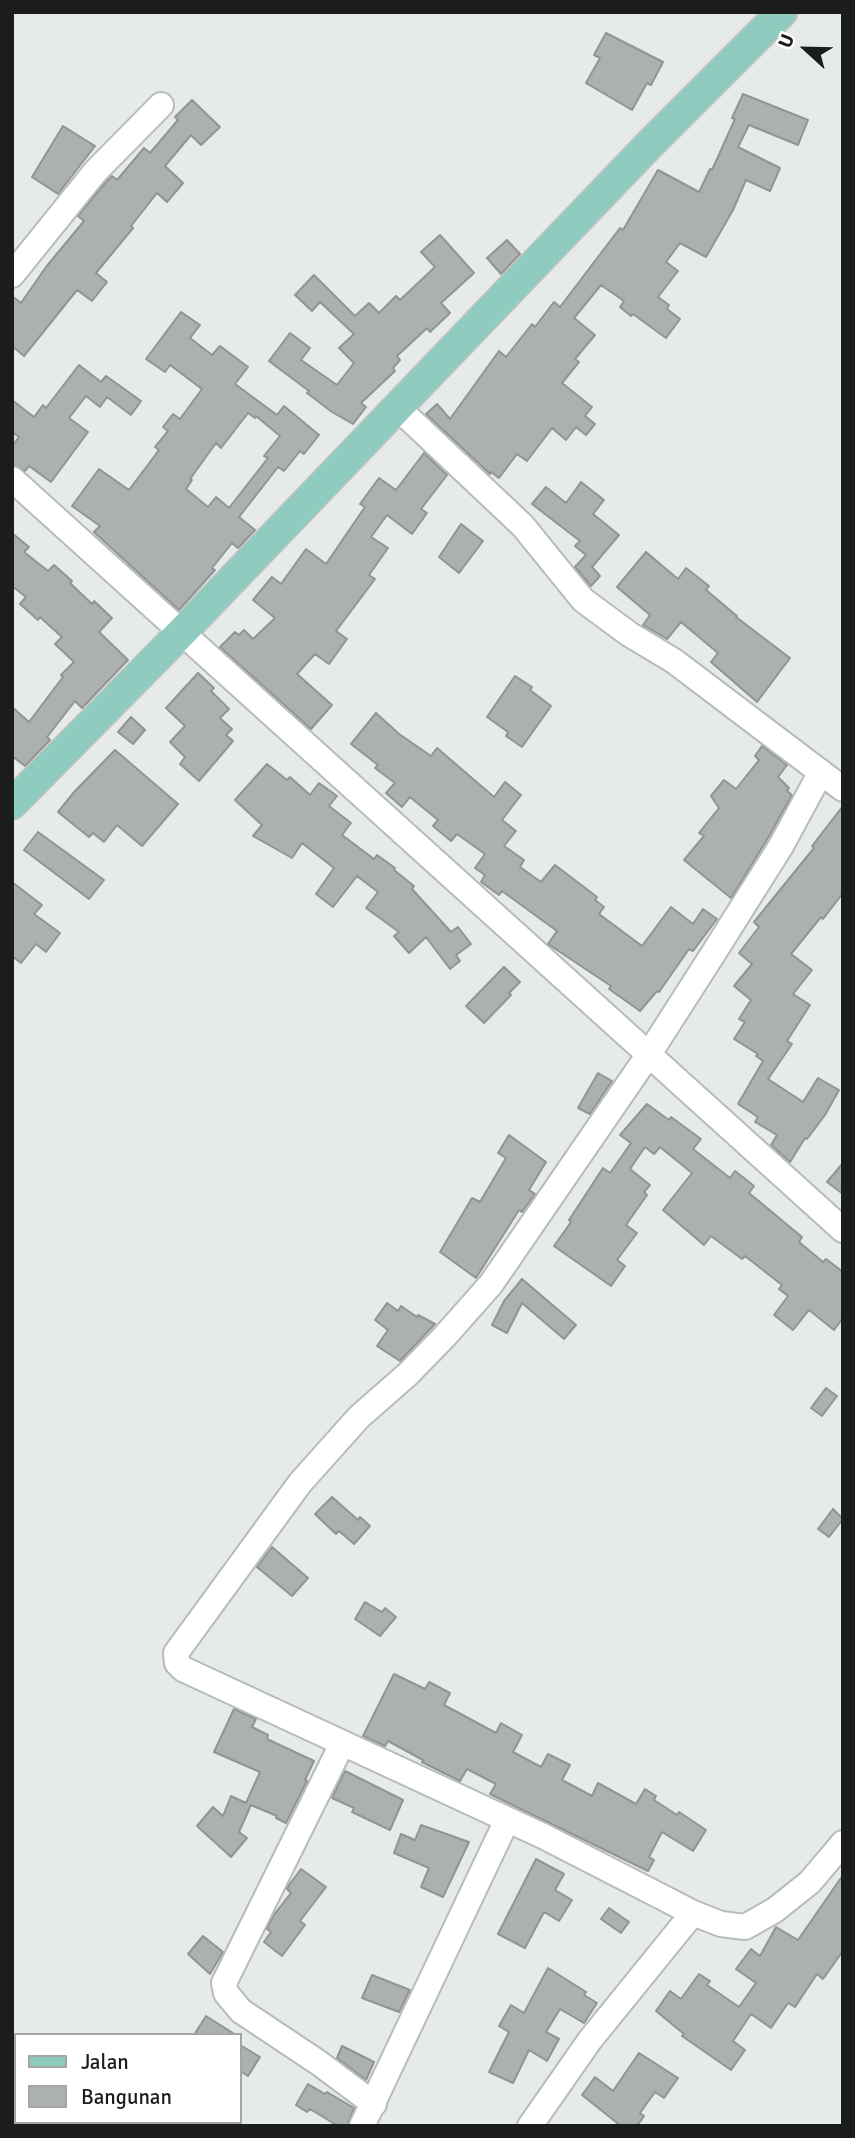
<!DOCTYPE html>
<style>
body{margin:0}
#map{position:relative;width:855px;height:2138px;overflow:hidden;background:#e6ebea;font-family:Signika,sans-serif}
canvas{display:block}
.frame{position:absolute;inset:0;border:14px solid #1b1d1d;pointer-events:none}
.legend{position:absolute;left:14px;top:2033px;width:228px;height:91px;box-sizing:border-box;background:#fff;border:2px solid #a4a5a5;margin:0;padding:9px 12px;list-style:none;font-size:21px;color:#1b1d1d}
.legend li{display:flex;align-items:center;gap:14px;height:35px}
.legend b{width:35px;border:2px solid #a4a5a5}
.north{position:absolute;left:771px;top:14px;width:70px;height:70px;-webkit-text-stroke:5px #fff;paint-order:stroke;rotate:292deg;font-size:19px;font-weight:700;line-height:28px;text-align:center;color:#1b1d1d}
.north::after{content:'';display:block;margin:auto;width:24px;height:32px;background:#1b1d1d;clip-path:polygon(50% 0,100% 100%,50% 72%,0 100%)}
</style>
<div id="map">
<canvas width="855" height="2138"></canvas>
<div class="frame"></div>
<ul class="legend">
<li><b style="height:9px;background:#8fcbbe"></b>Jalan</li>
<li><b style="height:19px;background:#acb1af"></b>Bangunan</li>
</ul>
<div class="north">U</div>
</div>
<script>
const ctx = document.querySelector('canvas').getContext('2d');
ctx.lineJoin = 'round';
function paint(path, color) {
  ctx.fillStyle = color;
  ctx.fill(path, 'evenodd');
}
function shape(rows) {
  const path = new Path2D();
  for (const r of rows) {
    path.moveTo(r[0], r[1]);
    for (let i = 2; i < r.length; i += 2) path.lineTo(r[i], r[i + 1]);
  }
  return path;
}
function stroke(path, color, width, dash) {
  ctx.strokeStyle = color;
  ctx.lineWidth = width;
  ctx.lineCap = dash ? 'butt' : 'round';
  ctx.setLineDash(dash || []);
  ctx.stroke(path);
}
const building = shape([
 [606,33,663,62,651,85,647,83,632,110,586,83,600,58,594,55,606,33],
 [743,94,808,120,798,145,749,125,738,147,780,168,770,191,746,180,733,210,706,257,680,243,666,262,678,271,658,297,669,305,667,309,680,319,666,338,633,314,631,316,620,307,624,301,601,285,574,318,595,335,575,359,579,362,562,383,592,407,585,416,595,424,586,435,576,427,566,440,552,428,527,461,517,454,499,478,491,472,490,474,426,414,437,404,450,419,499,351,506,357,532,324,535,327,554,302,560,307,620,228,623,230,658,170,699,192,710,169,712,170,735,119,732,118,743,94],
 [192,100,220,127,201,145,191,135,165,166,183,183,167,202,157,193,131,226,133,228,96,273,107,282,92,301,77,290,24,356,12,346,12,296,21,303,46,267,84,221,78,216,106,182,112,176,117,180,144,148,150,153,178,120,175,117,192,100],
 [63,126,95,146,58,194,32,177,63,126],
 [440,235,474,273,441,303,450,313,430,332,427,328,397,356,400,360,393,368,395,371,361,403,366,407,353,424,332,412,307,393,309,391,269,361,290,333,310,348,301,360,337,385,354,363,339,348,354,334,320,302,312,311,295,295,314,275,355,316,369,303,379,313,396,296,400,300,435,267,421,252,440,235],
 [507,240,520,254,501,274,487,258,507,240],
 [181,312,200,325,190,338,212,355,220,346,248,367,235,384,277,415,284,406,319,435,304,454,300,451,284,471,278,467,239,517,255,530,238,548,232,543,212,568,215,570,179,610,94,532,100,526,72,506,99,469,129,490,159,450,155,447,168,431,163,427,173,414,180,419,202,389,170,365,165,372,146,359,181,312],
 [248,413,255,418,256,416,280,436,264,456,268,458,229,508,216,497,208,507,186,489,192,480,190,479,216,443,221,448,248,413],
 [79,365,101,382,106,376,141,401,131,415,107,397,100,407,86,396,69,418,88,432,51,482,29,466,25,471,12,465,12,446,19,437,12,432,12,400,34,417,43,405,46,408,79,365],
 [424,453,447,475,421,509,427,513,412,534,387,515,371,537,388,548,369,575,375,579,336,631,347,639,329,664,315,654,297,674,332,705,311,729,220,647,235,632,239,635,244,630,253,639,275,618,253,600,272,577,281,584,306,549,326,564,365,507,360,504,379,478,396,490,424,453],
 [581,482,604,500,593,514,619,535,592,567,600,576,591,586,575,567,586,555,575,546,580,541,532,504,546,487,566,503,581,482],
 [461,524,483,541,459,573,439,557,461,524],
 [12,533,29,547,24,552,48,571,54,565,72,581,70,583,92,604,94,601,112,618,99,632,128,660,82,708,75,701,47,737,50,740,25,766,12,756,12,707,29,722,63,677,61,675,74,662,55,644,62,637,40,617,38,620,20,604,26,597,12,586,12,533],
 [646,552,678,579,686,568,709,586,706,590,737,616,736,617,790,658,757,702,711,662,718,653,681,622,667,639,643,625,650,615,617,587,646,552],
 [198,673,214,688,211,691,229,709,220,718,232,729,226,735,233,741,199,781,180,764,185,757,170,742,185,726,166,708,198,673],
 [515,676,532,687,530,690,551,706,522,747,506,736,508,732,487,717,515,676],
 [376,713,399,734,431,756,437,748,494,797,505,782,521,795,502,820,516,831,504,846,524,860,520,867,541,882,555,865,597,897,595,900,604,907,599,914,642,946,671,907,693,924,703,909,717,919,693,951,689,949,659,992,657,991,640,1011,609,989,611,986,548,944,557,931,502,891,499,895,481,882,485,875,475,868,485,854,457,834,451,841,433,826,438,820,410,797,402,807,386,793,395,783,375,768,378,765,351,744,376,713],
 [131,717,145,730,133,744,118,732,131,717],
 [762,746,787,765,778,777,789,788,787,791,792,795,768,838,731,898,684,860,704,836,699,833,719,808,711,796,724,780,736,789,759,760,755,756,762,746],
 [115,750,178,804,142,846,117,825,104,842,93,833,89,837,58,812,75,791,115,750],
 [267,764,287,780,290,777,310,795,319,783,337,796,329,806,351,823,342,835,374,859,377,855,395,868,394,870,414,886,412,889,451,932,458,927,471,944,456,955,460,961,450,969,426,937,409,953,394,936,399,932,366,908,378,892,357,876,333,907,316,894,334,868,302,843,292,858,253,836,262,825,235,800,267,764],
 [843,806,843,893,823,919,821,917,791,954,812,970,793,994,810,1005,787,1041,792,1044,768,1079,803,1102,818,1078,839,1090,825,1115,807,1139,805,1138,790,1162,771,1145,777,1135,755,1122,758,1117,738,1104,763,1061,756,1056,758,1054,734,1039,745,1022,739,1019,751,1000,734,986,752,964,739,953,759,927,754,922,814,848,812,846,843,806],
 [38,832,104,880,89,899,24,850,38,832],
 [12,882,42,905,34,914,60,933,46,952,36,944,21,963,12,956,12,882],
 [504,967,520,982,509,993,511,995,484,1023,466,1006,504,967],
 [598,1073,612,1081,590,1114,578,1108,598,1073],
 [647,1104,669,1120,671,1117,701,1139,693,1149,730,1178,735,1171,754,1186,749,1193,802,1237,799,1242,823,1262,826,1259,843,1272,843,1318,834,1330,809,1310,793,1330,774,1315,788,1296,779,1289,782,1285,745,1256,742,1259,711,1236,704,1245,663,1210,692,1173,660,1147,654,1154,645,1147,630,1169,650,1185,644,1192,647,1195,626,1225,637,1233,617,1260,625,1266,611,1286,554,1246,571,1222,569,1220,603,1168,610,1173,631,1143,620,1135,647,1104],
 [509,1135,546,1162,529,1190,535,1194,522,1212,519,1210,476,1278,440,1252,472,1198,480,1202,506,1158,498,1153,509,1135],
 [843,1163,843,1194,827,1182,843,1163],
 [522,1279,576,1325,564,1339,522,1303,507,1333,492,1325,504,1301,522,1279],
 [387,1303,398,1311,401,1306,417,1317,418,1315,435,1324,400,1361,377,1346,388,1330,375,1320,387,1303],
 [826,1388,837,1396,822,1416,811,1408,826,1388],
 [332,1497,358,1520,360,1517,370,1526,354,1544,339,1531,336,1534,315,1514,332,1497],
 [833,1509,843,1519,829,1537,818,1529,833,1509],
 [272,1547,308,1578,292,1596,257,1567,272,1547],
 [365,1602,382,1612,385,1608,396,1617,380,1636,355,1619,365,1602],
 [394,1674,425,1689,429,1682,450,1693,444,1705,496,1733,501,1723,522,1735,513,1752,541,1767,548,1754,570,1765,562,1780,592,1796,598,1783,636,1804,645,1789,656,1796,654,1800,677,1815,679,1812,706,1830,693,1851,662,1832,649,1857,654,1860,648,1871,490,1794,496,1784,467,1769,460,1781,422,1762,423,1760,388,1741,385,1746,363,1736,394,1674],
 [234,1709,256,1719,252,1727,268,1735,267,1739,314,1761,305,1780,307,1781,286,1823,276,1818,277,1816,251,1805,239,1832,247,1838,231,1857,197,1826,213,1807,223,1816,231,1796,246,1803,260,1772,214,1752,234,1709],
 [345,1771,403,1800,390,1830,352,1812,354,1808,332,1798,345,1771],
 [421,1825,469,1842,443,1897,421,1887,429,1868,394,1853,401,1834,415,1840,421,1825],
 [536,1859,564,1874,555,1890,572,1900,559,1921,544,1912,525,1948,498,1934,536,1859],
 [301,1869,326,1887,300,1921,305,1925,282,1956,264,1942,271,1932,267,1929,273,1916,291,1893,287,1889,289,1885,301,1869],
 [843,1875,843,1951,823,1979,817,1974,795,2007,788,2003,771,2028,751,2014,733,2041,745,2050,731,2070,682,2036,684,2034,656,2011,670,1991,681,1999,699,1974,710,1981,707,1985,739,2007,756,1983,736,1969,751,1949,760,1956,776,1927,798,1940,843,1875],
 [609,1908,629,1922,621,1933,601,1919,609,1908],
 [203,1936,223,1952,210,1974,188,1954,203,1936],
 [548,1968,586,1992,584,1995,597,2003,584,2023,560,2009,546,2032,559,2039,547,2061,529,2050,513,2083,489,2072,509,2032,499,2026,511,2005,524,2013,548,1968],
 [372,1975,410,1990,399,2012,362,1998,372,1975],
 [206,2016,236,2035,194,2035,206,2016],
 [240,2045,260,2057,248,2076,240,2071,240,2045],
 [342,2046,374,2062,366,2080,337,2058,342,2046],
 [639,2053,678,2078,664,2098,655,2092,640,2113,644,2116,637,2126,621,2126,582,2095,595,2077,613,2091,639,2053],
 [308,2084,325,2094,327,2092,354,2108,347,2126,338,2126,310,2109,307,2112,296,2105,308,2084]
]);
paint(building, '#acb1af');
stroke(building, '#909593', 2);
const minor = shape([
 [12,275,95,172,161,105],
 [398,408,523,526,583,600,629,634,674,661,843,789],
 [12,479,843,1230],
 [821,772,781,846,713,954,649,1054,491,1284,445,1336,408,1374,359,1417,300,1483,176,1653,177,1663,183,1669,543,1836,693,1913,721,1924,745,1927,775,1910,810,1882,843,1843],
 [342,1744,224,1983,226,1993,241,2011,319,2063,374,2104],
 [362,2126,507,1820],
 [530,2126,590,2040,693,1913]
]);
const major = shape([
 [12,804,181,633,649,145,782,12]
]);
stroke(minor, '#b7bcba', 28);
stroke(major, '#c4c4c4', 33);
stroke(minor, '#fff', 24);
stroke(major, '#8fcbbe', 30);
</script>
